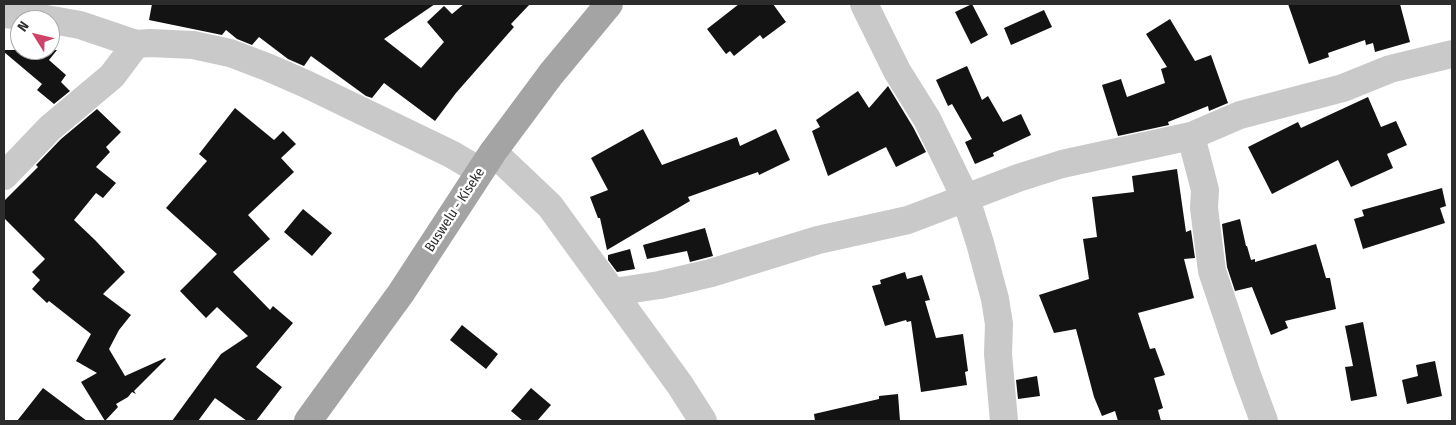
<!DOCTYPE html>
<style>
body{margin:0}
#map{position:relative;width:1456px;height:425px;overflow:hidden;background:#fff;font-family:"Fira Sans Condensed",sans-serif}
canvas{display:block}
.frame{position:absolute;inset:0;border:5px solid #2c2c2c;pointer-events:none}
.north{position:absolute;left:10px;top:10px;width:50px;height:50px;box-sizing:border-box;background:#fff;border:1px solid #ababab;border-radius:50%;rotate:306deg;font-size:14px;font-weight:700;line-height:20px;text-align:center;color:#2c2c2c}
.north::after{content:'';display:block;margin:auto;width:18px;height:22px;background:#ce4267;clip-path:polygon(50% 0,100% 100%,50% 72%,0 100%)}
</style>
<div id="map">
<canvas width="1456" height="425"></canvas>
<div class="frame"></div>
<div class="north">N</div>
</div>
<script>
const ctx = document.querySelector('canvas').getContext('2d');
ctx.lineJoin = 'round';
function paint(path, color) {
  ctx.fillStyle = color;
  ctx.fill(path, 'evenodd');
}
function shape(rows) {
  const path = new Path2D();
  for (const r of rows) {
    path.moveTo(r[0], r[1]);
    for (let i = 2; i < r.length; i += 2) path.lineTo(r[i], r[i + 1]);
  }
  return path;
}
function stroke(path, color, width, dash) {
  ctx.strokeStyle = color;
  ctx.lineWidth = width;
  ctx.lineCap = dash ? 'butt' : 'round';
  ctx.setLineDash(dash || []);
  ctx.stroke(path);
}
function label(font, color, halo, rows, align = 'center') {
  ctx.font = font + ' "Fira Sans Condensed",sans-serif';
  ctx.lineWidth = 5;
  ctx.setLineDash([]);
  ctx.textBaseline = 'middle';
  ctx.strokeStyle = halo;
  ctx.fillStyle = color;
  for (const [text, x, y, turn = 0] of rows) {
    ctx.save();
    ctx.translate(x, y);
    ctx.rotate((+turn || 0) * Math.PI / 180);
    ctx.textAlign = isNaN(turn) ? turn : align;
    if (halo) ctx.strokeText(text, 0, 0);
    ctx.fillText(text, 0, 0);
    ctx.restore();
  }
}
paint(shape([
 [152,4,435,4,384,39,421,68,444,42,427,22,444,6,452,14,464,4,530,4,511,24,514,27,456,93,435,121,384,83,372,98,366,96,311,56,304,66,288,59,259,37,252,45,237,39,226,30,222,35,149,20],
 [739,4,773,4,786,22,763,39,760,35,734,56,730,51,726,54,707,29],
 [972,4,988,35,971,44,955,12],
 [1288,4,1400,4,1410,42,1375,52,1373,43,1366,45,1365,40,1328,53,1329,57,1309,64],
 [1044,10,1052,27,1011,45,1004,28],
 [1170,19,1195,61,1211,55,1228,103,1209,111,1208,106,1168,122,1169,125,1118,136,1102,85,1121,79,1127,97,1165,83,1161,69,1167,67,1146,34],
 [4,50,57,50,49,60,66,75,61,82,70,91,54,104,37,90,42,84,4,52],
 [967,66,982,100,988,96,1003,122,1021,114,1031,135,993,153,994,156,975,164,965,142,972,139,952,104,948,106,936,80],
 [888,86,913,127,926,152,896,167,886,147,828,176,812,131,820,127,816,120,858,91,869,108],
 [1368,97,1381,127,1396,121,1407,145,1387,154,1393,168,1351,187,1338,160,1272,194,1248,147,1298,122,1301,128],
 [235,108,274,140,283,131,296,144,281,158,294,172,248,215,270,239,233,272,270,310,273,306,293,323,256,367,282,387,256,421,247,421,215,398,198,421,172,421,221,354,248,336,217,307,206,318,180,291,217,254,166,208,207,161,199,154],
 [97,109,121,132,106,147,110,152,96,167,116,183,103,198,96,193,74,220,95,240,125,272,103,294,131,315,119,330,109,349,125,376,165,358,166,359,134,391,136,394,132,392,128,397,116,404,118,407,105,421,81,382,97,373,76,361,91,334,49,301,47,303,32,289,40,280,32,272,45,259,4,218,4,201,38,167,36,165,61,139],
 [643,129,662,165,737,137,740,146,776,129,790,160,759,175,758,172,688,197,690,201,607,250,600,218,598,218,590,197,608,190,591,158],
 [1177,169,1186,232,1191,230,1195,258,1184,259,1194,298,1138,313,1150,349,1155,348,1165,375,1154,378,1163,408,1158,410,1161,421,1118,421,1115,411,1102,416,1094,397,1076,329,1054,333,1039,295,1089,279,1083,239,1097,237,1092,197,1134,192,1132,176],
 [1442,188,1446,206,1440,208,1445,223,1363,249,1354,219,1364,216,1362,210],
 [303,209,332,233,312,256,284,232],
 [1240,219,1246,246,1247,246,1251,260,1255,259,1255,262,1316,244,1326,278,1330,278,1336,309,1285,321,1288,328,1271,335,1252,287,1235,291,1227,267,1222,224],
 [705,228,713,256,690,262,687,251,647,259,643,245],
 [630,249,635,269,617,272,608,260,608,255],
 [905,272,907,279,922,275,930,300,925,301,936,338,963,334,968,371,965,372,967,385,921,392,911,321,907,322,906,320,885,326,872,286,881,284,880,280],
 [1363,322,1377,396,1351,401,1345,367,1353,366,1345,326],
 [462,325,498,354,486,369,450,340],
 [1435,361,1442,396,1407,404,1402,380,1418,376,1416,365],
 [1037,376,1040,396,1018,399,1016,380],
 [43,388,87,421,17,421],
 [531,388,551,405,537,421,523,421,511,411],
 [898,394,900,421,815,421,814,414,879,399,879,396]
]), '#131313');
stroke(shape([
 [864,4,897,71,927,119,966,199,980,243,995,299,999,324,998,354,1004,421],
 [4,14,35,17,80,25,136,44,150,43,193,45,230,53,267,67,306,84,451,154,480,171],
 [1191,136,1205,190,1204,208,1212,271,1247,375,1264,421],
 [493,152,550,206,680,385,703,421],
 [4,176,50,128,112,76,136,44],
 [613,292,660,285,711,273,818,240,908,220,1018,178,1062,164,1191,136,1240,115,1343,88,1390,69,1452,54]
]), '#c9c9c9', 28);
stroke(shape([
 [308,421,401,293,493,152,551,74,609,4]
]), '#a4a4a4', 28);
label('14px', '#2c2c2c', '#fff', [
 ["Buswelu - Kiseke",455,210,-57]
]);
</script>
